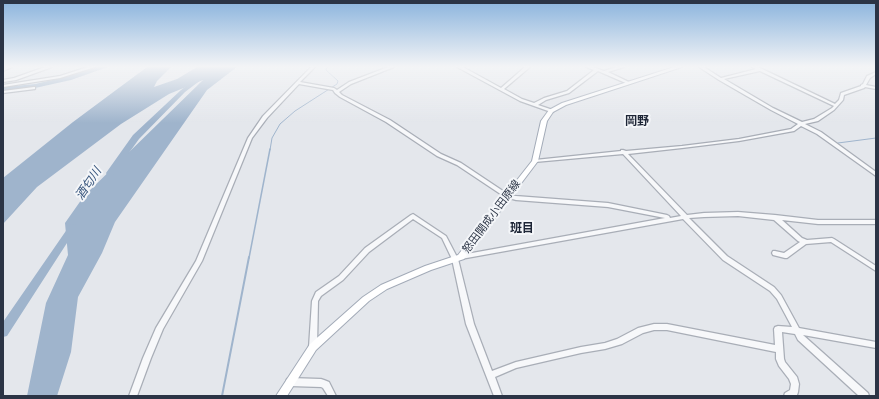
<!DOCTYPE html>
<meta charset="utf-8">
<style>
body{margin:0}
#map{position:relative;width:879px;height:399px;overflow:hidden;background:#e4e7ec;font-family:Poppins,sans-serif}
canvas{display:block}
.frame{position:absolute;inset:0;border:4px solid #2b3445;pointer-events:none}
</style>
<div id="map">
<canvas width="879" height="399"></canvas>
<div class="frame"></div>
</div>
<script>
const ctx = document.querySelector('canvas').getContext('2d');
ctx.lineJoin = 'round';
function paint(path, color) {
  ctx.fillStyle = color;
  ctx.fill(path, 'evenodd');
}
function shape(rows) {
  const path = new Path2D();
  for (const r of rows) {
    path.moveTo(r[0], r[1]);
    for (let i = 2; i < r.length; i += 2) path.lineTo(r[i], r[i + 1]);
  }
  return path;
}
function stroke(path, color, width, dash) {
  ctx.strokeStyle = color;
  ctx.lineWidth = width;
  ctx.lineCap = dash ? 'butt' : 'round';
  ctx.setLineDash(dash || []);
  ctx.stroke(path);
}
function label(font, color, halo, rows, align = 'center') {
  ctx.font = font + ' Poppins,"Noto Sans JP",sans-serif';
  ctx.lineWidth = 4;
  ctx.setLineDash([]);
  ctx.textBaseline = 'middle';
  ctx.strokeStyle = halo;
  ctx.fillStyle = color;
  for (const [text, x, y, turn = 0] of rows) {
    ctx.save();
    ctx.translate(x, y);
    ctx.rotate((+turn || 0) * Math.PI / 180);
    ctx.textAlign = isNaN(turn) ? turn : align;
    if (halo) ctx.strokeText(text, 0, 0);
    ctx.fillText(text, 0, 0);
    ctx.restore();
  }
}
paint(shape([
 [147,67,171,67,157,81,154,87,177,79,197,67,237,67,207,90,115,222,102,253,78,297,71,352,57,396,27,396,46,303,68,255,65,223,84,196,203,80,169,94,121,124,37,187,3,224,3,178,73,122]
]), '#9fb4cc');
stroke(shape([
 [838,143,876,138],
 [270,150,272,138,280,124,295,111,337,84,338,81,326,70,327,67]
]), '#9fb4cc', 1);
stroke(shape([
 [249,258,270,149]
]), '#9fb4cc', 1.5);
stroke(shape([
 [222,396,249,257]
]), '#9fb4cc', 2);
paint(shape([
 [98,67,108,67,71,80,35,88,3,91,3,87,35,84,69,76,98,67],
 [211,67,218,67,185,92,139,139,113,175,107,175,106,173,133,135,181,90,211,67],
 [73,224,76,225,78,227,76,229,7,336,3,337,3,322,70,225,73,224]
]), '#9fb4cc');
const minor = shape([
 [6,67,12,67,3,71,3,69,6,67],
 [45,67,52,67,16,80,3,82,3,80,14,78,45,67],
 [88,67,95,67,60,78,3,87,3,85,60,76,88,67],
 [311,67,315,67,300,82,334,88,337,90,349,82,388,67,394,67,351,84,339,92,342,95,390,120,441,154,461,163,509,195,516,196,608,203,667,215,669,216,670,218,681,216,623,154,535,162,533,161,535,160,621,151,621,150,623,150,626,151,682,146,739,139,791,129,798,124,771,110,719,80,699,67,704,67,721,78,756,69,752,67,758,67,835,104,839,100,841,93,861,86,861,85,863,84,867,76,876,72,876,74,870,78,866,85,876,87,876,89,865,87,864,88,844,95,843,100,834,110,818,121,805,124,821,132,876,172,876,176,817,134,801,126,794,131,739,141,682,148,628,154,687,215,704,213,738,212,775,215,818,220,876,220,876,224,818,224,782,220,802,238,807,240,832,238,834,239,876,266,876,271,831,242,806,244,787,258,785,258,773,255,772,253,773,251,775,251,784,253,800,242,798,241,774,220,738,216,704,217,689,218,727,256,774,287,781,295,799,328,876,342,876,348,803,335,868,393,869,396,859,396,798,340,795,334,782,332,784,359,785,362,797,377,799,384,798,392,797,395,795,396,784,396,785,393,790,390,791,384,789,379,779,366,776,359,776,352,667,330,654,330,643,333,622,344,605,349,581,353,516,368,495,377,502,396,494,396,466,324,452,259,442,238,413,219,369,252,343,280,321,296,318,301,317,347,316,349,313,350,310,349,309,347,312,301,316,292,339,276,365,248,411,215,413,214,446,236,458,259,474,324,492,371,516,362,581,347,605,343,617,339,638,328,654,324,667,324,775,345,774,329,775,327,778,326,792,327,777,299,770,291,723,260,683,219,461,259,459,259,458,257,459,255,461,255,665,218,608,207,516,200,505,197,457,165,437,156,386,122,340,97,335,93,333,90,299,84,267,118,252,138,202,261,163,329,151,358,137,396,129,396,143,358,156,328,196,261,248,138,263,116,311,67],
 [760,71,834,106,832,108,814,119,802,122,773,108,724,79,760,71],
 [457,67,463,67,501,88,525,67,530,67,504,89,522,99,534,103,544,98,567,91,594,70,586,67,593,67,604,71,616,67,624,67,608,72,631,83,628,84,598,71,569,93,546,100,538,105,553,110,553,112,551,112,520,101,457,67],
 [34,87,35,87,35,89,3,93,3,91,34,87],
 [290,378,321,379,324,380,329,382,336,396,328,396,323,388,321,387,290,386,287,385,286,382,287,379,290,378]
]);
const major = shape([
 [674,67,682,67,566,105,553,112,547,121,538,161,464,259,431,270,387,289,369,301,316,350,287,396,276,396,310,344,363,297,381,285,425,266,458,255,532,161,541,121,549,110,562,103,674,67]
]);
stroke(minor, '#a9aeb7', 2.5);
stroke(major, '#a3abb8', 2);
paint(minor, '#f7f8fa');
paint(major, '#fff');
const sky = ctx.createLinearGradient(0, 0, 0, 123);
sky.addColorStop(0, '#8bb4dd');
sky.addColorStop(0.54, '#f3f4f6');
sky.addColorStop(1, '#f3f4f600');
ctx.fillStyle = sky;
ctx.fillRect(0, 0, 879, 123);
label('11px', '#2b3445', '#f4f6f9', [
 ["怒田開成小田原線",492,217,-53]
]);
label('bold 12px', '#1d2536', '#f4f6f9', [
 ["岡野",637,122],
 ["班目",522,229]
]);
label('italic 12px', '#34527a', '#f4f6f9', [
 ["酒匂川",89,184,-56]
]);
</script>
